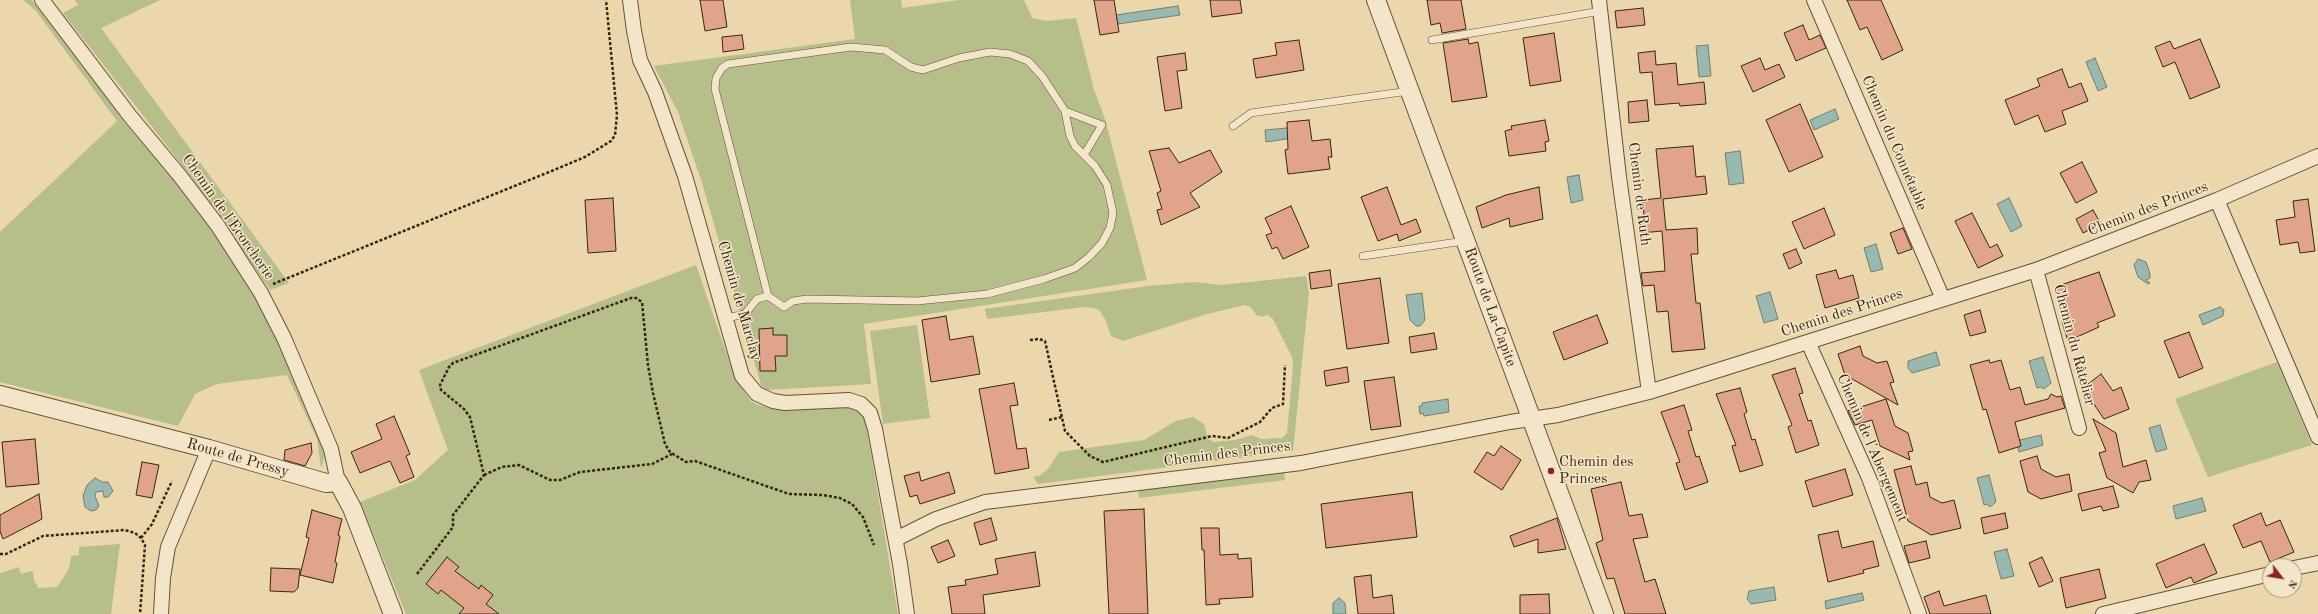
<!DOCTYPE html>
<meta charset="utf-8">
<style>
body{margin:0}
#map{position:relative;width:2318px;height:614px;overflow:hidden;background:#ebd7ac;font-family:"Old Standard TT",serif}
canvas{display:block}
.north{position:absolute;left:2262px;top:558px;width:40px;height:40px;box-sizing:border-box;background:#f2e5c9;border:1px solid #a8997f;border-radius:50%;rotate:121deg;font-size:11px;font-weight:700;line-height:16px;text-align:center;color:#392610}
.north::after{content:'';display:block;margin:auto;width:14px;height:18px;background:#8f2418;clip-path:polygon(50% 0,100% 100%,50% 72%,0 100%)}
</style>
<div id="map">
<canvas width="2318" height="614"></canvas>
<div class="north">N</div>
</div>
<script>
const ctx = document.querySelector('canvas').getContext('2d');
ctx.lineJoin = 'round';
function paint(path, color) {
  ctx.fillStyle = color;
  ctx.fill(path, 'evenodd');
}
function shape(rows) {
  const path = new Path2D();
  for (const r of rows) {
    path.moveTo(r[0], r[1]);
    for (let i = 2; i < r.length; i += 2) path.lineTo(r[i], r[i + 1]);
  }
  return path;
}
function stroke(path, color, width, dash) {
  ctx.strokeStyle = color;
  ctx.lineWidth = width;
  ctx.lineCap = dash ? 'butt' : 'round';
  ctx.setLineDash(dash || []);
  ctx.stroke(path);
}
function label(font, color, halo, rows, align = 'center') {
  ctx.font = font + ' "Old Standard TT",serif';
  ctx.lineWidth = 3;
  ctx.setLineDash([]);
  ctx.textBaseline = 'middle';
  ctx.strokeStyle = halo;
  ctx.fillStyle = color;
  for (const [text, x, y, turn = 0] of rows) {
    ctx.save();
    ctx.translate(x, y);
    ctx.rotate((+turn || 0) * Math.PI / 180);
    ctx.textAlign = isNaN(turn) ? turn : align;
    if (halo) ctx.strokeText(text, 0, 0);
    ctx.fillText(text, 0, 0);
    ctx.restore();
  }
}
paint(shape([
 [23,0,32,0,83,64,125,123,165,168,218,239,249,286,277,336,324,447,324,459,321,468,317,439,287,375,217,384,195,394,178,426,0,382,0,232,117,121,36,11],
 [75,0,160,0,101,28,289,283,270,290,192,178,63,13,78,5],
 [850,0,901,0,902,8,959,0,1024,0,1032,18,1047,21,1076,18,1094,90,1105,119,1147,280,864,324,871,384,767,390,762,388,702,183,678,112,654,66,855,39],
 [696,265,735,378,751,401,758,405,790,410,848,407,861,412,865,418,898,614,406,614,360,502,415,480,448,450,419,370],
 [1306,276,1309,293,1293,451,1038,484,1033,477,1039,476,1048,469,1059,452,1144,440,1176,421,1193,417,1204,424,1208,439,1214,442,1235,440,1252,435,1261,439,1282,438,1287,433,1293,366,1292,357,1273,319,1267,315,1262,317,1256,315,1251,307,1245,305,1207,314,1123,341,1111,336,1105,319,1099,310,1094,308,1084,307,987,319,985,309,1148,286,1194,282,1221,285],
 [917,325,930,418,883,424,870,331],
 [2277,362,2312,445,2208,477,2175,399],
 [1284,471,1285,480,1139,498,1138,488],
 [120,544,111,614,0,614,0,573,19,567,21,574,33,571,34,580,38,588,57,587,66,574,70,565,71,556,79,555,79,547]
]), '#b6be8a');
const water = shape([
 [1178,6,1180,15,1118,24,1116,15,1178,6],
 [1708,45,1711,76,1699,77,1696,46,1708,45],
 [2095,58,2107,87,2098,91,2086,62,2095,58],
 [1835,109,1839,119,1814,130,1810,120,1835,109],
 [1287,128,1293,138,1266,142,1265,130,1287,128],
 [1740,151,1744,183,1729,185,1725,153,1740,151],
 [1579,175,1583,200,1571,203,1567,177,1579,175],
 [2009,198,2022,226,2011,232,1997,204,2009,198],
 [1876,244,1883,269,1871,272,1864,248,1876,244],
 [2138,259,2146,262,2150,274,2150,278,2146,280,2150,283,2148,284,2138,277,2134,265,2138,259],
 [1770,292,1778,319,1764,323,1756,296,1770,292],
 [1422,293,1425,320,1420,326,1416,326,1410,320,1406,295,1422,293],
 [2220,307,2224,310,2223,316,2203,325,2199,315,2220,307],
 [1936,352,1940,365,1912,373,1908,368,1908,361,1936,352],
 [2043,357,2051,383,2044,389,2041,387,2037,388,2029,361,2043,357],
 [1448,399,1449,412,1424,416,1423,413,1420,414,1419,406,1422,406,1422,403,1448,399],
 [2160,425,2167,449,2156,452,2149,428,2160,425],
 [2041,435,2043,445,2019,452,2016,441,2041,435],
 [1989,475,1996,502,1990,507,1987,504,1984,505,1977,478,1989,475],
 [95,478,102,482,108,482,113,491,108,497,104,497,103,491,96,492,95,496,99,506,96,510,91,511,85,507,83,496,87,485,95,478],
 [2202,498,2206,511,2176,519,2173,506,2202,498],
 [2007,549,2014,576,2001,579,1994,552,2007,549],
 [1774,587,1776,600,1751,604,1747,599,1749,591,1774,587],
 [1862,593,1864,600,1826,609,1825,601,1862,593],
 [1339,598,1345,603,1346,614,1333,614,1333,603,1339,598]
]);
paint(water, '#99b8af');
stroke(water, '#737e6f', 1);
const building = shape([
 [700,0,723,0,727,27,705,31,700,0],
 [1094,0,1114,0,1119,32,1100,35,1094,0],
 [1210,0,1240,0,1242,13,1212,17,1210,0],
 [1427,0,1461,0,1466,29,1442,33,1440,23,1431,25,1427,0],
 [1847,0,1881,0,1903,50,1882,60,1867,27,1860,30,1847,0],
 [1643,8,1645,25,1617,28,1615,11,1643,8],
 [1803,25,1809,40,1820,35,1826,48,1796,61,1784,33,1803,25],
 [1554,33,1561,81,1530,86,1523,38,1554,33],
 [742,35,744,49,723,52,722,37,742,35],
 [1468,39,1469,44,1478,42,1487,97,1452,102,1443,43,1468,39],
 [2200,39,2220,87,2190,99,2175,62,2163,67,2155,47,2170,41,2174,49,2200,39],
 [1299,40,1304,70,1256,78,1253,59,1277,55,1275,43,1299,40],
 [1655,51,1656,65,1676,63,1678,85,1704,82,1706,104,1680,106,1679,103,1655,105,1652,72,1640,73,1638,53,1655,51],
 [1185,53,1187,70,1177,71,1182,108,1165,111,1157,57,1185,53],
 [1760,58,1765,70,1779,64,1785,77,1753,92,1741,66,1760,58],
 [2062,69,2069,88,2081,83,2088,101,2062,111,2066,124,2045,132,2038,115,2015,125,2005,100,2040,86,2037,79,2062,69],
 [1647,100,1649,121,1629,123,1628,102,1647,100],
 [1800,104,1823,157,1789,172,1766,120,1800,104],
 [1309,120,1312,141,1330,139,1332,157,1328,157,1330,169,1288,174,1285,150,1288,149,1287,122,1309,120],
 [1545,120,1549,141,1545,142,1546,151,1509,156,1505,131,1512,129,1511,126,1545,120],
 [1693,146,1696,177,1705,176,1707,194,1663,199,1666,230,1697,228,1698,254,1691,254,1696,303,1700,303,1705,349,1672,352,1668,311,1657,312,1654,285,1643,286,1641,273,1665,271,1662,231,1641,233,1640,217,1644,216,1643,200,1661,198,1656,149,1693,146],
 [1169,148,1179,163,1210,150,1222,172,1190,193,1200,207,1161,225,1157,210,1162,209,1157,193,1161,191,1149,151,1169,148],
 [2082,162,2097,192,2076,203,2060,173,2082,162],
 [1387,187,1401,225,1416,219,1421,232,1399,241,1397,234,1378,241,1361,197,1387,187],
 [1539,187,1543,219,1510,227,1509,218,1482,228,1476,207,1506,195,1539,187],
 [613,198,616,251,588,253,585,200,613,198],
 [2308,199,2315,251,2300,253,2298,242,2280,245,2276,220,2295,217,2293,201,2308,199],
 [1291,206,1309,247,1283,259,1277,247,1272,249,1266,235,1272,233,1265,218,1291,206],
 [1824,208,1835,235,1804,249,1792,222,1824,208],
 [2093,210,2101,224,2083,233,2076,219,2093,210],
 [1972,213,1990,248,1997,244,2003,256,1978,268,1955,221,1972,213],
 [1903,228,1912,249,1898,254,1890,233,1903,228],
 [1796,249,1802,263,1789,269,1783,254,1796,249],
 [1330,270,1332,286,1311,289,1309,273,1330,270],
 [1836,270,1839,279,1853,275,1859,298,1825,308,1816,275,1836,270],
 [2099,272,2115,316,2097,323,2099,327,2068,341,2062,322,2068,320,2055,287,2099,272],
 [1380,278,1389,343,1347,349,1338,284,1380,278],
 [1980,310,1986,332,1970,336,1964,315,1980,310],
 [1597,315,1608,343,1564,360,1553,332,1597,315],
 [946,316,950,340,973,336,980,374,931,382,922,320,946,316],
 [773,328,773,335,787,335,787,356,775,356,776,371,760,371,759,329,773,328],
 [2189,332,2203,368,2179,378,2164,341,2189,332],
 [1434,333,1437,349,1411,353,1409,337,1434,333],
 [1860,346,1863,356,1877,363,1887,361,1894,382,1890,383,1898,405,1845,375,1838,354,1860,346],
 [1989,360,1990,363,2001,360,2010,390,2020,387,2025,405,2048,399,2051,394,2057,397,2061,396,2065,408,2015,422,2021,446,1999,453,1986,409,1983,410,1970,365,1989,360],
 [1347,367,1349,382,1326,386,1324,371,1347,367],
 [1795,368,1803,393,1799,394,1808,421,1811,420,1819,445,1796,453,1788,427,1792,425,1772,375,1795,368],
 [2101,374,2113,391,2121,387,2129,409,2104,419,2083,388,2101,374],
 [1394,377,1401,426,1371,430,1364,381,1394,377],
 [1014,383,1018,405,1010,406,1017,449,1026,448,1029,468,995,474,979,389,1014,383],
 [1740,388,1747,412,1744,414,1752,440,1755,439,1763,465,1740,472,1732,446,1736,445,1716,394,1740,388],
 [1886,399,1895,426,1908,433,1913,451,1908,452,1910,460,1880,446,1872,420,1855,425,1848,411,1886,399],
 [1684,405,1692,430,1688,431,1696,457,1699,456,1708,482,1685,490,1676,463,1680,462,1661,412,1684,405],
 [394,416,410,454,406,456,414,477,400,483,390,461,360,473,351,452,382,439,376,424,394,416],
 [2093,419,2116,433,2123,467,2146,460,2151,480,2139,482,2133,493,2107,478,2099,453,2106,451,2093,419],
 [35,439,39,484,6,487,2,442,35,439],
 [311,443,312,453,305,466,284,460,285,450,311,443],
 [1501,446,1521,460,1502,490,1474,472,1487,452,1494,456,1501,446],
 [2037,456,2041,469,2056,477,2069,474,2072,491,2041,499,2028,492,2020,461,2037,456],
 [142,462,159,465,152,498,136,495,142,462],
 [1911,466,1916,485,1927,482,1930,497,1942,503,1954,500,1961,528,1931,535,1908,521,1894,470,1911,466],
 [1845,469,1853,495,1813,507,1805,481,1845,469],
 [919,472,921,481,949,472,955,493,920,504,917,495,910,497,904,476,919,472],
 [1621,482,1629,516,1642,514,1648,537,1633,539,1645,582,1655,579,1666,614,1625,614,1614,578,1607,579,1596,543,1603,540,1591,489,1621,482],
 [2113,486,2119,507,2103,511,2101,506,2082,511,2078,494,2113,486],
 [1412,492,1417,537,1326,548,1321,504,1412,492],
 [39,494,42,519,3,539,0,531,0,515,39,494],
 [1144,509,1148,614,1109,614,1104,511,1144,509],
 [312,510,342,519,338,535,340,536,335,562,337,563,333,583,300,575,309,538,306,537,312,510],
 [2005,513,2008,528,1984,534,1981,518,2005,513],
 [2261,513,2266,526,2280,520,2294,552,2270,562,2261,541,2243,548,2233,525,2261,513],
 [991,518,997,540,980,545,974,523,991,518],
 [1557,518,1566,549,1538,553,1538,539,1514,547,1510,536,1557,518],
 [1201,528,1219,528,1220,555,1238,554,1238,559,1251,558,1253,597,1219,599,1220,604,1206,605,1204,550,1202,550,1201,528],
 [1838,531,1842,548,1873,541,1879,566,1863,570,1864,573,1828,582,1818,535,1838,531],
 [948,540,955,556,938,563,931,547,948,540],
 [1926,541,1930,558,1909,563,1904,546,1926,541],
 [2204,544,2217,573,2194,583,2191,577,2166,588,2156,564,2204,544],
 [1035,552,1040,586,983,595,985,614,952,614,948,587,966,585,965,580,998,574,995,559,1035,552],
 [447,557,459,567,455,571,479,589,481,585,493,595,486,604,499,614,459,614,464,608,441,590,438,594,426,584,447,557],
 [2042,557,2053,581,2039,587,2029,563,2042,557],
 [271,568,300,569,298,588,294,592,270,591,271,568],
 [2099,569,2106,598,2066,608,2060,578,2099,569],
 [1371,575,1373,598,1392,595,1394,614,1358,614,1354,577,1371,575],
 [1939,591,1944,606,1986,595,1991,614,1930,614,1924,597,1939,591],
 [1549,594,1550,614,1520,614,1520,595,1549,594]
]);
paint(building, '#dfa489');
stroke(building, '#392610', 1);
const service = shape([
 [1432,40,1601,11],
 [851,47,885,50,911,67,923,70,959,58,990,52,1010,54,1028,61,1042,76,1065,111,1070,136,1075,146,1095,166,1107,185,1113,213,1110,228,1102,243,1089,257,1075,268,1044,279,987,294,917,301,807,299,793,301,784,307,768,296,715,89,716,78,722,68,728,64,851,47],
 [1065,111,1102,125,1084,155],
 [1233,126,1251,113,1409,91],
 [1363,256,1464,241],
 [726,318,745,314,757,299,768,296]
]);
const minor = shape([
 [42,0,130,116,180,176,218,226,261,293,284,338,320,423,331,449,338,482],
 [630,0,634,31,640,60,655,92,685,176,742,376,757,394,773,401,785,403,849,400,861,404,870,413,875,429,900,564,907,614],
 [1599,0,1619,177,1649,392],
 [1814,0,1943,299],
 [2217,200,2318,437],
 [2036,270,2079,428],
 [1808,342,1869,478,1919,614],
 [896,539,936,519,985,502,1301,463,1510,422,1558,415,1649,392,2036,270,2217,200,2318,156],
 [2294,568,2318,563],
 [161,614,163,578,168,547,209,449],
 [2103,614,2270,574]
]);
const tertiary = shape([
 [1376,0,1604,614],
 [0,395,209,449,326,483,338,482,352,508,393,614]
]);
stroke(service, '#665237', 8);
stroke(minor, '#665237', 16);
stroke(tertiary, '#665237', 20);
stroke(shape([
 [273,284,554,170,585,157,611,141,615,135,617,115,606,0],
 [1030,340,1039,339,1045,341,1065,431,1090,456,1103,462,1212,436,1228,438,1260,422,1272,408,1283,404,1285,365],
 [1049,420,1062,417],
 [484,475,502,467,519,465,550,480,560,480,580,472,652,464,672,454],
 [141,538,152,524,172,481],
 [0,554,6,554,43,536,125,530,135,533,141,538,145,545,140,614],
 [417,574,453,527,453,515,484,475,470,417,464,409,441,390,440,385,449,367,453,363,631,298,636,298,642,302,648,365,653,393,665,444,670,452,686,462,695,461,789,494,823,495,840,498,852,504,863,517,874,545]
]), '#392610', 2.5, [3, 2]);
stroke(service, '#f2e5c9', 7);
stroke(minor, '#f2e5c9', 14);
stroke(tertiary, '#f2e5c9', 18);
for (const [x, y, r, color] of [
 [1551,471,4,"#8f2418"]
]) {
  const dot = new Path2D();
  dot.arc(x, y, r, 0, 2 * Math.PI);
  ctx.fillStyle = color;
  ctx.fill(dot);
  stroke(dot, '#f2e5c9', 1.5);
}
label('15px', '#392610', '#f2e5c9', [
 ["Chemin du Connétable",1894,143,67],
 ["Chemin de Ruth",1639,194,83],
 ["Chemin des Princes",2148,209,-21],
 ["Chemin de l'Ecorcherie",228,217,55],
 ["Chemin de Marclay",739,301,74],
 ["Route de La-Capite",1490,307,70],
 ["Chemin des Princes",1842,313,-18],
 ["Chemin du Râtelier",2074,345,75],
 ["Chemin de l'Abergement",1872,448,67],
 ["Chemin des Princes",1227,454,-7],
 ["Route de Pressy",238,458,16]
]);
label('15px', '#392610', '#f2e5c9', [
 ["Chemin des",1559,462],
 ["Princes",1559,479]
], 'left');
</script>
